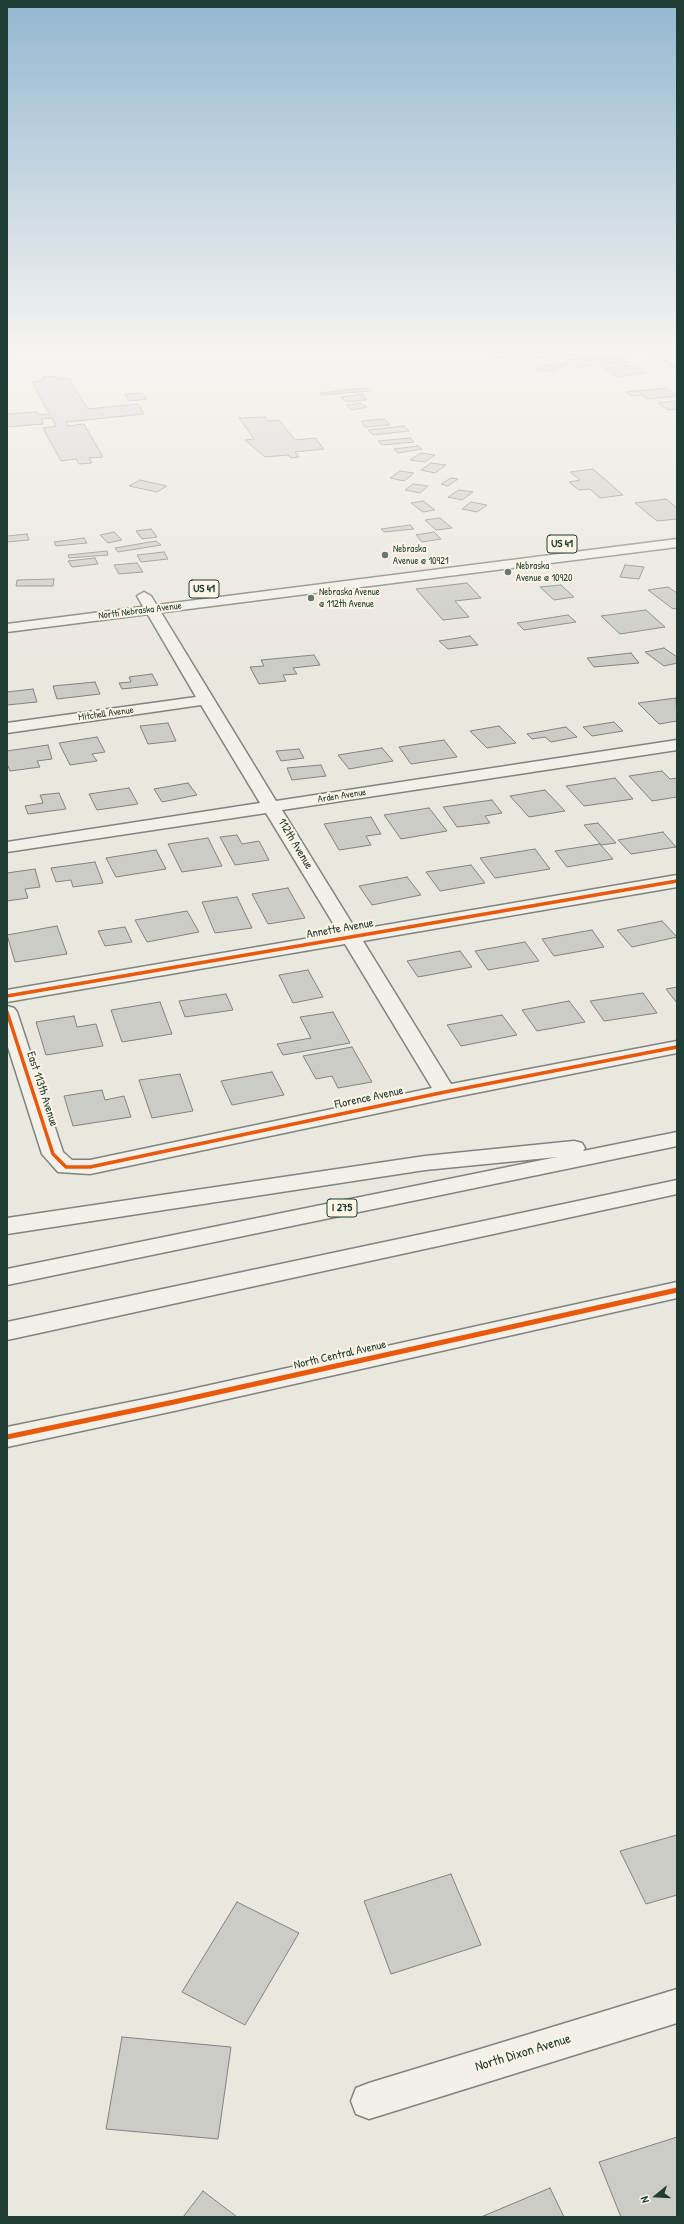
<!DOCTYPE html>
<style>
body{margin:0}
#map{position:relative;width:684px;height:2224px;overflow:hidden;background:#eae7df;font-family:"Patrick Hand",sans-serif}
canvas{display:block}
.frame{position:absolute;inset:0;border:8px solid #1f3d34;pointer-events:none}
.north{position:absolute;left:636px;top:2176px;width:40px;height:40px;-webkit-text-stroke:3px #fcf5e5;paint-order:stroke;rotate:252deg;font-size:11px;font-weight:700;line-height:16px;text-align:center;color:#1f3d34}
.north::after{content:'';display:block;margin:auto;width:14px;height:18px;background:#1f3d34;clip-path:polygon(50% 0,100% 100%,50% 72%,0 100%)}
</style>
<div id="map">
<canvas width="684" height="2224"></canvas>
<div class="frame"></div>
<div class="north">N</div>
</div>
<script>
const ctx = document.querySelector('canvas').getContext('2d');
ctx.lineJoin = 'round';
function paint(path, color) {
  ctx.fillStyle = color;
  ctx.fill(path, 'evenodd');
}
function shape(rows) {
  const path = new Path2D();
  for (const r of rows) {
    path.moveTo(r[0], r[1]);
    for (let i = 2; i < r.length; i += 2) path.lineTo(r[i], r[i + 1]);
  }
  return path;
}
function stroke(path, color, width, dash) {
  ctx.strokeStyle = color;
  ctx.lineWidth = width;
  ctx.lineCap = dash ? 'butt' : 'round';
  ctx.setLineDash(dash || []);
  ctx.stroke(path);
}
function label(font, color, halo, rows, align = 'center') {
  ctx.font = font + ' "Patrick Hand",sans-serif';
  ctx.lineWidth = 4;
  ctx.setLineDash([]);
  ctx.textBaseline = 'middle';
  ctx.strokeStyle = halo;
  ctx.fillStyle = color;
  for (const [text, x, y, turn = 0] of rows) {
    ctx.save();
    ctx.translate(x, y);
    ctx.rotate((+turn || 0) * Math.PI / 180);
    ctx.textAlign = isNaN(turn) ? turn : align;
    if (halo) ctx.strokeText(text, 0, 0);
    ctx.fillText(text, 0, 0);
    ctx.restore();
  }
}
const building = shape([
 [485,349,506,349,516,356,497,358,485,349],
 [550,350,557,356,524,359,516,354,550,350],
 [600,356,604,359,621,357,629,362,576,367,573,365,564,366,560,363,569,362,566,360,600,356],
 [560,364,564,367,555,367,558,370,540,372,536,369,545,368,542,365,560,364],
 [633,365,646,373,618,377,605,368,633,365],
 [56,376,58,379,68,378,88,409,138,404,144,414,66,422,68,426,84,424,103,457,89,458,92,463,79,464,76,459,61,461,43,428,56,426,52,418,41,419,43,424,7,427,7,414,37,412,39,415,49,414,32,382,44,380,42,377,56,376],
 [365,388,369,391,323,395,320,393,365,388],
 [667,388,677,396,647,399,642,395,631,396,626,392,667,388],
 [142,393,147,399,129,401,125,394,142,393],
 [362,394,367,400,346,402,341,397,362,394],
 [677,401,677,409,668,410,658,403,677,401],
 [361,403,367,407,352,410,346,405,361,403],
 [265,417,268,421,279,420,295,440,315,438,324,449,295,452,299,457,291,458,288,455,265,457,245,440,254,439,239,418,265,417],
 [385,419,390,425,365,427,361,421,385,419],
 [404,426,409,431,373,435,368,430,404,426],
 [410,438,414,442,382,445,378,441,410,438],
 [418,446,422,449,398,453,394,449,418,446],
 [421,453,435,455,425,462,410,460,421,453],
 [431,463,446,465,435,473,421,470,431,463],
 [593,469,623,495,600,498,590,489,579,490,569,482,580,480,570,472,593,469],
 [400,471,414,473,404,481,390,478,400,471],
 [451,478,458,479,448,486,441,484,451,478],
 [140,480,167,486,157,492,129,486,140,480],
 [413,484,428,486,420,493,405,490,413,484],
 [459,490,473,492,462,500,448,497,459,490],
 [666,499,677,508,677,519,657,521,635,503,666,499],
 [423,501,435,510,423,512,411,503,423,501],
 [471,502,487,505,477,512,462,509,471,502],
 [440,518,452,528,436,530,425,520,440,518],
 [410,525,414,529,384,532,381,529,410,525],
 [151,529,157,537,142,539,136,531,151,529],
 [114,532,122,540,108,543,100,535,114,532],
 [434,532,441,539,422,542,416,535,434,532],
 [27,534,29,540,7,542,7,536,27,534],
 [84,538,87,543,56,546,54,542,84,538],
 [156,541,161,545,118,552,115,548,156,541],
 [107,551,108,555,69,558,68,555,107,551],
 [164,552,168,559,141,562,137,555,164,552],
 [95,558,98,564,72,567,68,561,95,558],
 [137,563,143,572,119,574,114,565,137,563],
 [625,565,644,567,639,579,620,577,625,565],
 [54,579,53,586,16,586,17,580,54,579],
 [467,583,481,598,455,601,469,617,443,620,416,589,467,583],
 [561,585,574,597,554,600,540,587,561,585],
 [668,587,677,593,677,608,673,609,648,590,668,587],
 [646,610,665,627,620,634,601,616,646,610],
 [568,615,576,622,524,630,517,623,568,615],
 [470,636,478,645,448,649,439,641,470,636],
 [664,648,677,657,677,663,664,666,645,652,664,648],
 [631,653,639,663,594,667,587,658,631,653],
 [314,655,320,665,293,668,297,674,283,675,286,681,259,684,250,667,264,666,261,660,314,655],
 [152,674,158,685,122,689,119,683,131,682,129,677,152,674],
 [95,682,100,694,57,699,53,686,95,682],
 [33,689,37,702,7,705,7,692,33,689],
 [676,698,677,721,659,724,638,703,676,698],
 [614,722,623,731,592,736,583,727,614,722],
 [168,723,176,741,148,744,140,726,168,723],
 [499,726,516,743,487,748,470,731,499,726],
 [566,727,577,737,551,742,545,737,532,739,527,734,566,727],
 [97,737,105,752,92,754,97,761,70,765,59,743,97,737],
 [444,740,457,757,411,764,399,747,444,740],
 [48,745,52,759,37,761,40,767,10,771,7,764,7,751,48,745],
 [382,748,393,761,349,769,338,755,382,748],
 [299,749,304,758,281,761,276,751,299,749],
 [321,765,326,776,292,780,287,768,321,765],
 [662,771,670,779,677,778,677,797,652,801,629,776,662,771],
 [615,778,633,799,584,806,566,786,615,778],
 [188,783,197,795,162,802,154,789,188,783],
 [129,788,138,804,97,810,89,794,129,788],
 [545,790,565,811,529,817,510,796,545,790],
 [59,793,66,809,28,814,25,806,43,803,40,795,59,793],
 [492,800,502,813,485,816,490,823,457,827,443,807,492,800],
 [429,808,447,831,401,839,384,815,429,808],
 [371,817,381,834,366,836,371,845,339,850,324,824,371,817],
 [598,823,616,843,601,845,584,825,598,823],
 [663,832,676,847,631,854,618,840,663,832],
 [237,835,242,844,259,841,269,860,235,865,220,837,237,835],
 [208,838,222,866,182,872,168,844,208,838],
 [600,844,613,859,567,867,555,851,600,844],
 [535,849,550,869,495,878,480,858,535,849],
 [156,850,166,869,116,877,106,858,156,850],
 [95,862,103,883,73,887,71,880,56,882,51,868,95,862],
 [471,865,485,883,440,891,426,872,471,865],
 [35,869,40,887,25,889,28,898,7,901,7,873,35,869],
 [407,877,421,895,372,905,359,886,407,877],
 [288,888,305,918,268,924,252,894,288,888],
 [237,897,252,928,215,933,202,902,237,897],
 [187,911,199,932,147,942,135,920,187,911],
 [662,921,677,937,632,947,617,930,662,921],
 [57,926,67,954,15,962,7,935,57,926],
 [125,927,132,942,105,946,98,931,125,927],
 [592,930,604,947,554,956,542,939,592,930],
 [525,942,539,961,488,970,475,951,525,942],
 [460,951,472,967,418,977,407,961,460,951],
 [308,970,323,997,293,1003,279,975,308,970],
 [677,987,677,1003,666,989,677,987],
 [643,993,657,1013,604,1021,590,1001,643,993],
 [226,994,233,1010,185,1017,179,1001,226,994],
 [569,1001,585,1022,537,1031,522,1010,569,1001],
 [160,1002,172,1034,122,1042,111,1010,160,1002],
 [333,1012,350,1043,283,1055,277,1044,311,1038,300,1017,333,1012],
 [502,1015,517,1035,461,1046,447,1025,502,1015],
 [74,1016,77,1027,96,1024,103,1046,46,1055,36,1022,74,1016],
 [352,1047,372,1082,338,1088,332,1076,316,1079,303,1056,352,1047],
 [272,1072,284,1095,232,1105,221,1081,272,1072],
 [180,1074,193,1111,152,1118,139,1080,180,1074],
 [102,1090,105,1100,124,1096,131,1117,73,1126,64,1096,102,1090],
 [677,1835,677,1895,646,1904,620,1851,677,1835],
 [451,1874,481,1945,391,1974,364,1901,451,1874],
 [237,1902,299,1933,245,2025,182,1992,237,1902],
 [122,2037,231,2047,218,2139,106,2129,122,2037],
 [677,2137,677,2217,621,2217,599,2162,677,2137],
 [550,2188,564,2217,481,2217,550,2188],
 [203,2191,237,2217,183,2217,203,2191]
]);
paint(building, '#ccccc6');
stroke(building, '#80847f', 1);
const minor = shape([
 [144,592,151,596,276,801,677,740,677,750,282,810,356,930,677,875,677,887,363,941,451,1084,677,1041,677,1053,445,1099,90,1174,58,1172,42,1154,7,1044,7,1006,14,1008,17,1012,63,1152,72,1160,90,1160,432,1088,345,944,7,1002,7,990,339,933,266,813,7,852,7,842,260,803,201,705,7,733,7,723,196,697,137,596,144,592],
 [677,1282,677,1298,174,1411,7,1447,7,1427,174,1393,677,1282],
 [677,1989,677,2023,369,2119,356,2114,351,2101,356,2088,369,2083,677,1989]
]);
const tertiary = shape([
 [648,349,661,349,677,360,677,368,648,349]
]);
const primary = shape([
 [677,539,677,547,7,632,7,624,677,539]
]);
const motorway = shape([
 [677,1132,677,1146,7,1285,7,1269,557,1157,425,1170,7,1234,7,1218,425,1156,574,1141,582,1143,585,1148,583,1151,677,1132],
 [677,1180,677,1194,7,1340,7,1322,677,1180]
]);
stroke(minor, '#80847f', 3);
stroke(tertiary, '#80847f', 3);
stroke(primary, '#80847f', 3);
stroke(motorway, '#80847f', 3);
paint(minor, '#f3f0ea');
paint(tertiary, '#f3f0ea');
paint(primary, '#f3f0ea');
paint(motorway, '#f3f0ea');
const rail = shape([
 [7,352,36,349]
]);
stroke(rail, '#aeb1ab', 2.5);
stroke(rail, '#fcf5e5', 1.5, [5]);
stroke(shape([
 [7,996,677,881],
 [7,1012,53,1154,66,1167,90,1167,445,1092,677,1047]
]), '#e8590c', 3.5);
stroke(shape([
 [7,1437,174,1402,677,1290]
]), '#e8590c', 5);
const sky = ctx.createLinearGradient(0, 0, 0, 661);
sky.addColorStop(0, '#94b7d1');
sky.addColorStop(0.53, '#f6f4f1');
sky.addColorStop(1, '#f6f4f100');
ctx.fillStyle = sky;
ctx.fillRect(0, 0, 684, 661);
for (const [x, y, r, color] of [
 [385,555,4,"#667870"],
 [508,572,4,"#667870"],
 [311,598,4,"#667870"]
]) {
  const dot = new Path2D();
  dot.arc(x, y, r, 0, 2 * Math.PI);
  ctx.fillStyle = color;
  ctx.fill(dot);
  stroke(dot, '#fcf5e5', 1.5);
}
label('10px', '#1f3d34', '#fcf5e5', [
 ["Nebraska",393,549],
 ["Avenue @ 10921",393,561],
 ["Nebraska",516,566],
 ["Avenue @ 10920",516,578],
 ["Nebraska Avenue",319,592],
 ["@ 112th Avenue",319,604]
], 'left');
label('10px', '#1f3d34', '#fcf5e5', [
 ["North Nebraska Avenue",140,611,-7],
 ["Mitchell Avenue",106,714,-8],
 ["Arden Avenue",342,796,-9]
]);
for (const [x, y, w] of [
 [562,544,30],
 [204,589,30],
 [342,1208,30]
]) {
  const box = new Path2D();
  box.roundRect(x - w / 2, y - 9, w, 18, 3);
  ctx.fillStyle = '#fcf5e5';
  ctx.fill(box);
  stroke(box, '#1f3d34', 1);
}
label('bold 11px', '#1f3d34', null, [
 ["US 41",562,544],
 ["US 41",204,589],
 ["I 275",342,1208]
]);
label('12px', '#1f3d34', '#fcf5e5', [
 ["112th Avenue",295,844,59],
 ["Annette Avenue",340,929,-10],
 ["East 113th Avenue",42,1089,72],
 ["Florence Avenue",369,1098,-12],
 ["North Central Avenue",340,1355,-13]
]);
label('14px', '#1f3d34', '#fcf5e5', [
 ["North Dixon Avenue",523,2053,-17]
]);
</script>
